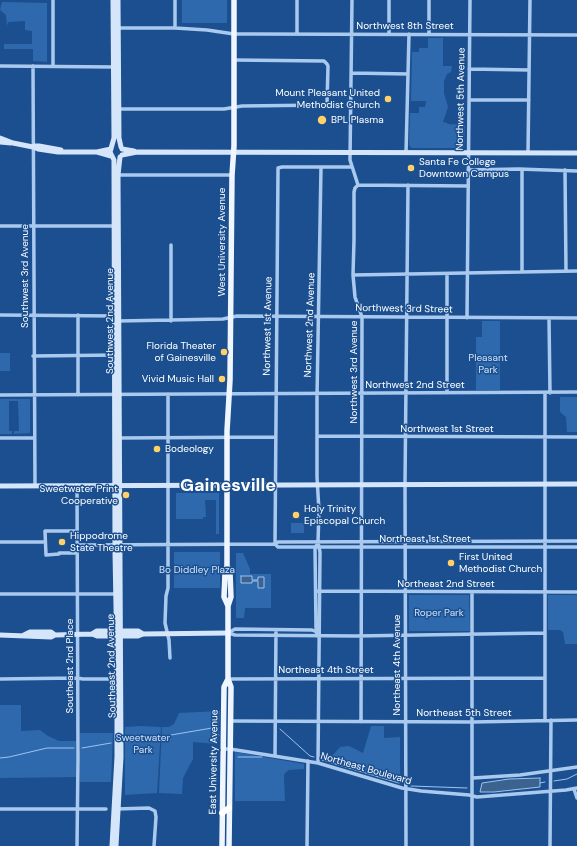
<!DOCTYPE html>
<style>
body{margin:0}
canvas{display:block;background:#1b4f8f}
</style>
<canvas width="577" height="846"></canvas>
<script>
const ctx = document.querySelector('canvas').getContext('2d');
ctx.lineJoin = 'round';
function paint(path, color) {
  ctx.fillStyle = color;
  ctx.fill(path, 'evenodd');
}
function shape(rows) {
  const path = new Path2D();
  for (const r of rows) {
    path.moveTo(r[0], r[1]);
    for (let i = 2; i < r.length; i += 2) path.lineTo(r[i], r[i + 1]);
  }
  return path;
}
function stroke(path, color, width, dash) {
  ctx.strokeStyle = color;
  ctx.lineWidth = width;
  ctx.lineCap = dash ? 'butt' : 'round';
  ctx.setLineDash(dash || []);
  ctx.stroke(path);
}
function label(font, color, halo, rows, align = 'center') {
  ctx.font = font + ' "DM Sans",sans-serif';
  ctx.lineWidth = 3;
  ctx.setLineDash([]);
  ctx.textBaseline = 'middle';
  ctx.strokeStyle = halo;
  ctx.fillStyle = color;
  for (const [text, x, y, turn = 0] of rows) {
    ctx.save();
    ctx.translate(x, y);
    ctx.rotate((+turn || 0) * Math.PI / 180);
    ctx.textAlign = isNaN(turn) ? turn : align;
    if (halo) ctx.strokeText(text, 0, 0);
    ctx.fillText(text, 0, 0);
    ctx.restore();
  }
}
paint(shape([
 [182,0,227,0,227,23,182,23],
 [2,2,47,3,47,62,33,61,33,49,4,49,4,44,32,44,32,31,25,30,25,21,8,22,7,26,6,15,0,10],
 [428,38,443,38,443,66,452,66,451,72,447,74,444,81,444,93,448,107,443,122,447,123,448,124,465,125,464,147,462,148,412,148,409,145,410,113,419,113,419,107,425,107,426,101,411,101,412,52,419,52,419,48,428,48],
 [482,321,500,321,500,390,476,390,476,337,482,337],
 [0,353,10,353,10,371,0,371],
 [560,397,577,397,577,432,567,432,566,417,560,412],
 [0,399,30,399,30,433,14,434,14,431,19,431,18,401,9,401,9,431,12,431,12,434,0,434],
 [176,493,219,493,219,534,216,534,216,500,205,500,206,517,203,517,203,519,176,519],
 [291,523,304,523,304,533,291,533],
 [174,552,220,552,220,588,174,588],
 [236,553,243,553,250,569,250,574,271,574,271,608,245,608,244,618,236,618],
 [409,595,469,595,470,631,409,631],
 [548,595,577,595,577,644,565,644,563,632,560,630,548,630],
 [0,705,21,705,21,731,40,730,48,736,59,741,76,741,76,777,0,778],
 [220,711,218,744,193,742,193,759,183,778,182,794,159,793,162,727,169,727,174,724,179,713],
 [141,726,161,727,157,793,125,795,125,727],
 [371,726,384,726,384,738,400,737,400,783,320,758,326,753,331,757,340,747,349,746,363,753],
 [80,733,113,733,111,782,80,782],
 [235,752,304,764,304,769,289,770,286,772,284,775,285,801,235,801]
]), '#2e69ad');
const water = shape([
 [241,576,252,576,252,580,258,580,258,577,264,577,264,588,258,588,258,581,252,581,252,583,241,583,241,576],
 [540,778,540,787,494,792,480,792,482,783,509,779,540,778]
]);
paint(water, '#3c6290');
stroke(water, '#9cc4f0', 1);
stroke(shape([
 [280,729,310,756,314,757],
 [171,735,212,728,219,735],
 [126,742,157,737],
 [82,748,111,743],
 [238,757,262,757],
 [0,758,9,757,47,748,74,748],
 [322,760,399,783],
 [554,781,567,779,577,774],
 [540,783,545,782],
 [411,786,467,788]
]), '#9cc4f0', 1);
stroke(shape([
 [352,0,350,160,358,185],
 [429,0,429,34],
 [117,28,175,28,207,30,234,34,252,34,577,35],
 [175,28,175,0],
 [297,34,297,0],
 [389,34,389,0],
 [0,66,115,67],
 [33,66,35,485],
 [53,66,53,0],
 [469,69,529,70],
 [351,73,408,74],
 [469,100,529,100],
 [118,109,224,109,242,106,325,105,327,104,328,66,327,64,324,61,234,60],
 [406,153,409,34],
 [528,153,530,0],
 [468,170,518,169,577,171],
 [565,170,566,271],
 [117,175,232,175],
 [358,185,355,188,354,192,354,240,353,275,355,297,362,317,361,722],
 [358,185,468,186],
 [0,226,116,226],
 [522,272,522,169],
 [353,275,577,271],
 [0,315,116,316],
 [467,318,470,0],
 [549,318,550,393],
 [118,321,223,319,237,316,577,318],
 [171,321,171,245],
 [33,356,117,355],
 [447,393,447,274],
 [545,393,545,720],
 [168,394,168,588,166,596,165,623,169,640,170,658],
 [0,395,577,392],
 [78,395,78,315],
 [317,436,577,437],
 [0,438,34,438],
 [120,438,275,437],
 [0,542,45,542],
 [275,544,278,170,278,168,282,167,352,167],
 [275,544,278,547,577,547],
 [78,545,275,544,278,542,577,541],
 [317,545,315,547,316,627,317,636],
 [59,553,77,553],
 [59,554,46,555,45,531,77,531],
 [316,591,577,592],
 [0,594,117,594],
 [228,633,235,635,356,636,545,633],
 [228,633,235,629,312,630,317,632],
 [0,679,77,678,83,679,118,679],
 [228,679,545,678],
 [231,721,473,722,577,720],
 [223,749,230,749,318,763,402,788,421,791,469,795,477,797,566,790,577,788],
 [275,756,276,630],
 [318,763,320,552,318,542,319,511,317,477,317,397,321,167],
 [473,778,520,775,577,767],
 [574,789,577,798],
 [0,809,106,809],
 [116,809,149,808,155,811,156,817,154,846],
 [77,846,78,759,77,485],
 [307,846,308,761],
 [406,846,405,484,408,185],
 [472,846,472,592],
 [550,846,551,720]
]), '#a9c9ee', 3.5);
stroke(shape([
 [118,0,119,138,121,147],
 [0,138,13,143,33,147,38,149,58,152,97,152,111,149],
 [0,142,11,143],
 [34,146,39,146,61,150],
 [122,149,134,151],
 [97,152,111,156],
 [122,155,137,152,577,153],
 [0,486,577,484],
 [92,634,97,631,138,631,143,634],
 [0,635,51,637,55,635,92,634,97,636,138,636,143,634,228,633],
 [24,635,30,632,51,632,55,635],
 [112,846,117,757,117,661,115,552,114,165,114,160,110,152,114,138,113,0],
 [116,846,121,757,118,175,120,157]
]), '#d6e6fa', 5);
stroke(shape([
 [227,566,230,573,231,597,228,606,228,679,231,687,229,846],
 [228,606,224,597,225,573,227,566,227,431,230,380,232,175,234,146,234,0],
 [222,846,224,687,228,679]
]), '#f0f6ff', 5.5);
stroke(shape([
 [222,813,229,808]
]), '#fff', 6);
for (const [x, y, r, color] of [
 [388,99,4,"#ffd166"],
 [322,120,5,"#ffd166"],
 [411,168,4,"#ffd166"],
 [224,352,4,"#ffd166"],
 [222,379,4,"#ffd166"],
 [157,449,4,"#ffd166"],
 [126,495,4,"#ffd166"],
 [296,515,4,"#ffd166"],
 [62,542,4,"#ffd166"],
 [451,563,4,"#ffd166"]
]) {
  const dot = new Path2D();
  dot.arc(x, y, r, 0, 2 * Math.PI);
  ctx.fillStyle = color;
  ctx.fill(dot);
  stroke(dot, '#1b4f8f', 1.5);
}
label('10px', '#fff', '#1b4f8f', [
 ["Northwest 8th Street",405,26],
 ["Northwest 5th Avenue",461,99,-89],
 ["West University Avenue",222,242,-90],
 ["Southwest 3rd Avenue",25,276,-90],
 ["Northwest 3rd Street",404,309,1],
 ["Southwest 2nd Avenue",110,321,-90],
 ["Northwest 2nd Avenue",310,325,-88],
 ["Northwest 1st Avenue",268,326,-89],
 ["Northwest 3rd Avenue",354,372,-90],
 ["Northwest 2nd Street",415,385],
 ["Northwest 1st Street",447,429],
 ["Northeast 1st Street",425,539],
 ["Northeast 2nd Street",446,584],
 ["Northeast 4th Avenue",397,665,-90],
 ["Southeast 2nd Place",70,666,-90],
 ["Southeast 2nd Avenue",112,666,-91],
 ["Northeast 4th Street",326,670],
 ["Northeast 5th Street",464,713],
 ["East University Avenue",214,762,-89],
 ["Northeast Boulevard",366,769,16]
]);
label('10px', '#fff', '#1b4f8f', [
 ["Mount Pleasant United",380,93,"right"],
 ["Methodist Church",380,105,"right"],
 ["BPL Plasma",331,120],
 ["Santa Fe College",419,162],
 ["Downtown Campus",419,174],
 ["Florida Theater",216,346,"right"],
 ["of Gainesville",216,358,"right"],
 ["Vivid Music Hall",214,379,"right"],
 ["Bodeology",165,449],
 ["Sweetwater Print",118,489,"right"],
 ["Cooperative",118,501,"right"],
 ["Holy Trinity",304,509],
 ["Episcopal Church",304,521],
 ["Hippodrome",70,536],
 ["State Theatre",70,548],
 ["First United",459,557],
 ["Methodist Church",459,569]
], 'left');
label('10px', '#cfe3fa', '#1b4f8f', [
 ["Pleasant",488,358],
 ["Park",488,370],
 ["Bo Diddley Plaza",197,570],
 ["Roper Park",439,613],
 ["Sweetwater",143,738],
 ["Park",143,750]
]);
label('bold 18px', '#fff', '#1b4f8f', [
 ["Gainesville",228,486]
]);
</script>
